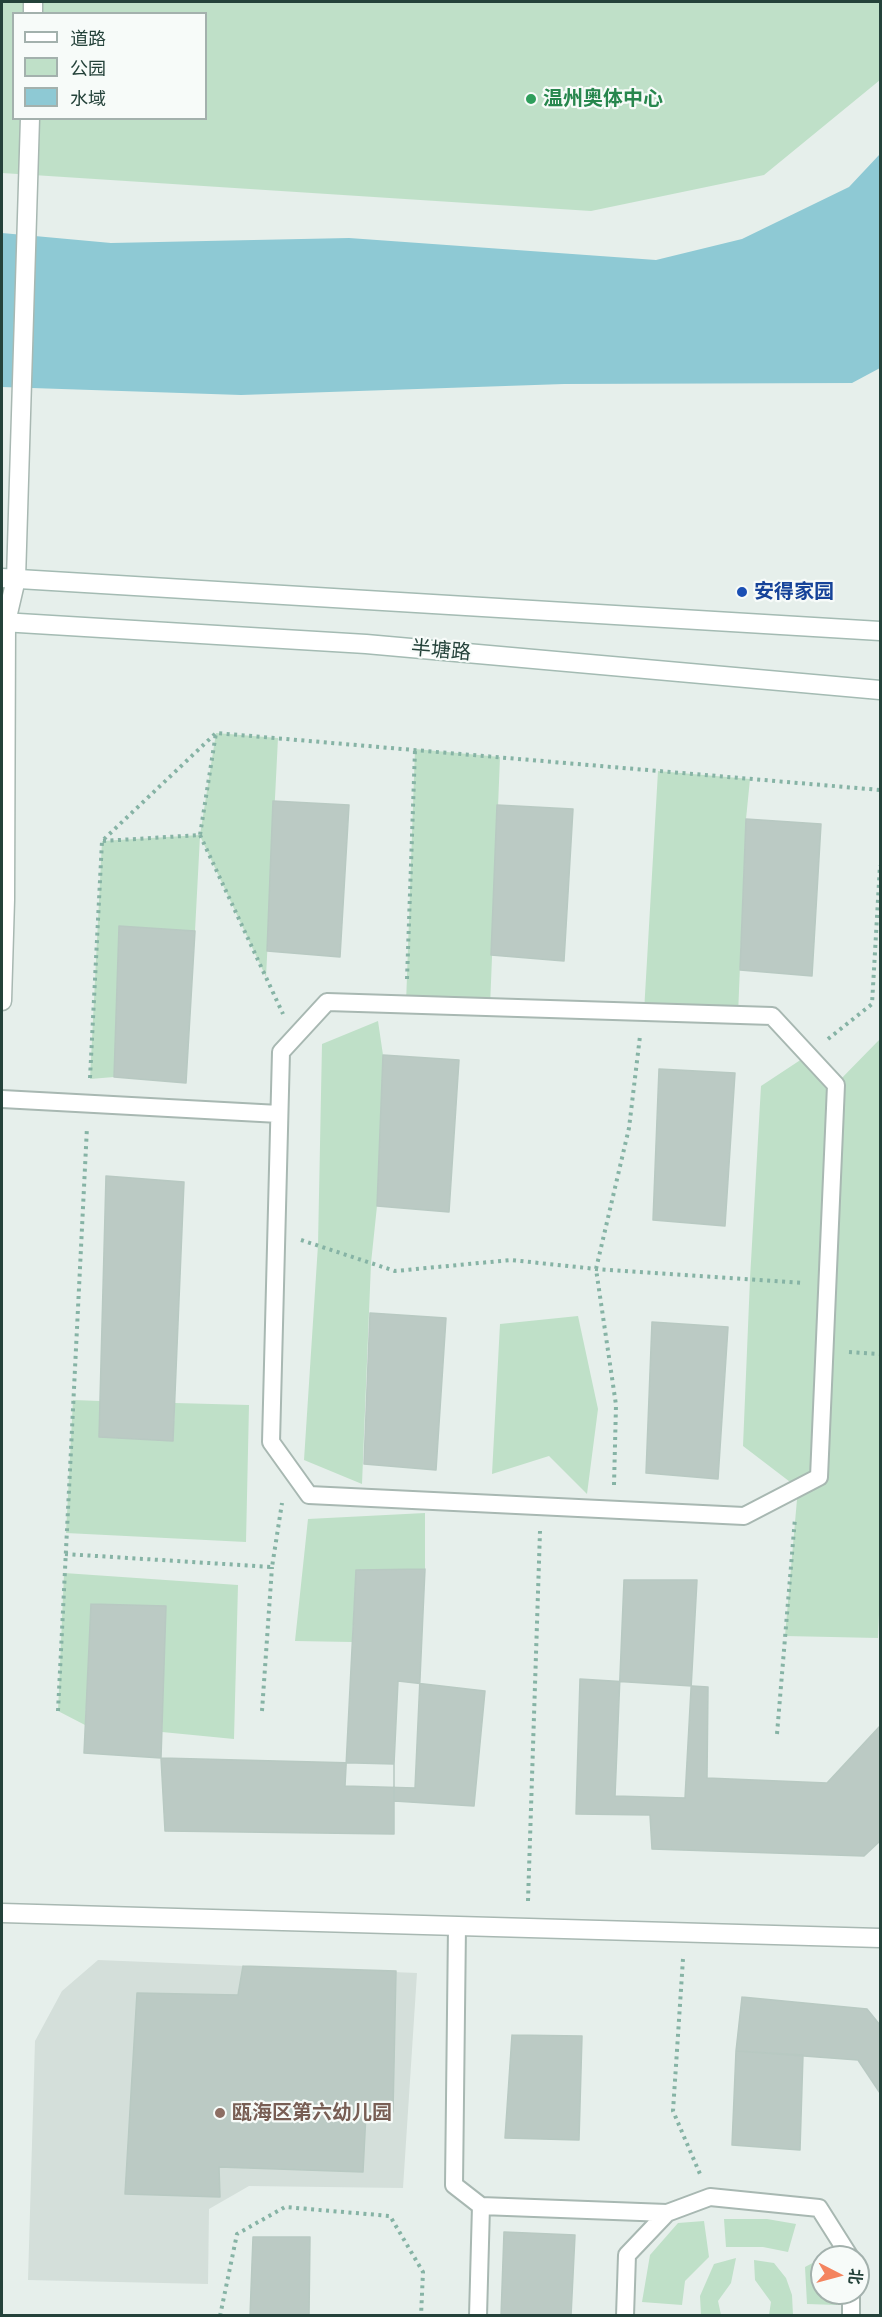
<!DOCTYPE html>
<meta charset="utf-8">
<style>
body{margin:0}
#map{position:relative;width:882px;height:2317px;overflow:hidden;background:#e6efeb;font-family:"PT Sans","Noto Sans SC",sans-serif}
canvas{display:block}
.frame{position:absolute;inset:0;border:3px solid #24423a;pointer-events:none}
.legend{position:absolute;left:12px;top:12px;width:195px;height:108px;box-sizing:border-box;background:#f7fbf9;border:2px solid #a3b1ad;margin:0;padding:8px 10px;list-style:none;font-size:18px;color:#24423a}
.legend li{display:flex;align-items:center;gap:12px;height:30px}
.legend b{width:30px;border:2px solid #a3b1ad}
.north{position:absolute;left:810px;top:2245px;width:60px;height:60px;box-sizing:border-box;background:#f7fbf9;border:2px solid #a3b1ad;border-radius:50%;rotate:96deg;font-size:16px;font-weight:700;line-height:24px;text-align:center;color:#24423a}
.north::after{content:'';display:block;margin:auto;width:21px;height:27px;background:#f4845f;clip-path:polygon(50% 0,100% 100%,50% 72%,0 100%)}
</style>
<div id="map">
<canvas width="882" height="2317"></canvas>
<div class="frame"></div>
<ul class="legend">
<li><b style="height:8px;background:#fff"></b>道路</li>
<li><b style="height:16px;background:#bfe0c8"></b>公园</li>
<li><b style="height:16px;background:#8ec9d4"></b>水域</li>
</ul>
<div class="north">北</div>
</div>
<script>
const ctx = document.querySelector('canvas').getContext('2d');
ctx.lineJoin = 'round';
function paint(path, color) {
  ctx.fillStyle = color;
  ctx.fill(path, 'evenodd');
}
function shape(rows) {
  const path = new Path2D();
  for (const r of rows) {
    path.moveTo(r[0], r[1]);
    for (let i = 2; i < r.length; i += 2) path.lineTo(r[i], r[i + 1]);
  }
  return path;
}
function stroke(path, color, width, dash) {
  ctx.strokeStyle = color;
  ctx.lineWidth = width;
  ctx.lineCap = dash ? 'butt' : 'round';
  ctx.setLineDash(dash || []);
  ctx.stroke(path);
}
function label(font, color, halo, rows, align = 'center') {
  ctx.font = font + ' "PT Sans","Noto Sans SC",sans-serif';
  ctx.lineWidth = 4.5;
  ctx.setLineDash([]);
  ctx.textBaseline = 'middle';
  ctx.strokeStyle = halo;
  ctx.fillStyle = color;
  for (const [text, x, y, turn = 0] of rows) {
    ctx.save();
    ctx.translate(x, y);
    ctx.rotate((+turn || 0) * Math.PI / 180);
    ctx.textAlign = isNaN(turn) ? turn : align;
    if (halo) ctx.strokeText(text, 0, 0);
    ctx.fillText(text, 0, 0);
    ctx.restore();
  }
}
paint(shape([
 [98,1960,417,1973,403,2188,249,2186,209,2209,208,2284,28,2280,35,2041,62,1991]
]), '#d4dfda');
paint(shape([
 [2,2,880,2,880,80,764,175,591,211,2,173],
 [14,14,206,14,206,118,14,118],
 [216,733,278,738,266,977,200,836,195,931,119,926,114,1077,90,1079,102,841,200,835],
 [415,749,500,757,490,1007,406,1004],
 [658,771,750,779,746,819,738,1015,644,1012],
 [378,1021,383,1055,377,1206,371,1263,362,1484,304,1460,318,1245,322,1044],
 [880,1039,880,1590,878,1638,785,1636,798,1488,743,1446,750,1279,761,1086,808,1055,836,1084],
 [578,1316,598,1409,587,1494,549,1456,492,1474,500,1324],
 [73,1400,100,1401,100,1437,173,1441,175,1403,249,1405,246,1542,66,1533],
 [425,1513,425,1569,356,1570,352,1642,295,1641,308,1519],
 [64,1573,238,1585,234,1739,162,1732,165,1606,92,1604,85,1725,58,1711],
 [724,2219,767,2219,796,2224,788,2252,763,2247,726,2247],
 [704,2221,709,2257,685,2281,682,2305,642,2302,650,2255,678,2223],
 [736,2258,731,2283,718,2301,721,2315,701,2315,700,2296,714,2264],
 [822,2258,822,2293,837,2293,837,2305,807,2304,805,2267],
 [754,2260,774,2263,786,2278,792,2295,793,2315,769,2315,771,2302,755,2280]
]), '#bfe0c8');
paint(shape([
 [880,154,880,368,852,383,564,384,241,395,2,387,2,233,111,243,349,238,656,260,742,239,849,187]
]), '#8ec9d4');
const building = shape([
 [273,801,349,805,340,957,267,951,273,801],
 [497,805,573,809,564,961,491,955,497,805],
 [746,819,821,824,812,976,740,970,746,819],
 [119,926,195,931,186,1083,114,1077,119,926],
 [383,1055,459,1060,449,1212,377,1206,383,1055],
 [659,1069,735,1073,725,1226,653,1220,659,1069],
 [106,1176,184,1182,173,1441,99,1437,106,1176],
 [370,1313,446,1318,436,1470,364,1464,370,1313],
 [652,1322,728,1327,718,1479,646,1473,652,1322],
 [425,1569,415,1788,345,1786,356,1570,425,1569],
 [624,1580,697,1580,685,1798,615,1796,624,1580],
 [91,1604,166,1606,161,1758,84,1753,91,1604],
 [580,1679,708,1687,707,1778,827,1783,880,1726,880,1841,864,1856,652,1849,650,1815,576,1814,580,1679],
 [398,1681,485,1691,474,1806,394,1801,394,1764,398,1681],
 [161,1758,394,1764,394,1834,165,1831,161,1758],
 [243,1966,396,1971,393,2112,366,2113,363,2172,219,2167,220,2197,125,2194,137,1993,238,1995,243,1966],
 [742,1997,867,2009,880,2025,880,2093,858,2060,736,2051,742,1997],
 [512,2035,582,2036,579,2140,505,2138,512,2035],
 [736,2051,803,2055,800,2150,732,2145,736,2051],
 [504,2232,575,2235,571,2316,501,2316,504,2232],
 [253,2237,310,2237,309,2316,250,2316,253,2237]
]);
paint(building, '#bbcac4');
stroke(building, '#b8c9c2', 1.5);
const service = shape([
 [327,1002,772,1016,836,1085,819,1477,744,1516,309,1495,271,1442,281,1052,327,1002],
 [2,1099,279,1114],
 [457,1926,454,2185,481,2206,478,2316],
 [481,2206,667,2213,710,2197,819,2208,850,2257],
 [625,2316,627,2255,667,2213],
 [851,2316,851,2293]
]);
const tertiary = shape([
 [33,14,33,2],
 [2,1001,5,900,6,622,16,579,30,118],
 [2,1913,880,1938]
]);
const secondary = shape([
 [2,578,880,631],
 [2,622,366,644,880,690]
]);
stroke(service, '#a8b8b2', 20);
stroke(tertiary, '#a8b8b2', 21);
stroke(secondary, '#a4bbb3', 21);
stroke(shape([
 [200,835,283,1014],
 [103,841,200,835,216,733],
 [407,979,415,750],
 [828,1039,872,1004,880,865],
 [90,1078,102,841,216,733,880,790],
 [301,1240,395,1271,511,1260,596,1269,803,1283],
 [849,1352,880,1354],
 [614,1485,616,1405,596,1269,629,1128,640,1036],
 [65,1554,272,1567,282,1503],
 [58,1711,87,1127],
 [262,1711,272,1567],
 [777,1734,795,1518],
 [528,1901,540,1531],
 [683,1959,673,2111,700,2174],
 [220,2316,237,2234,285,2207,390,2216,423,2272,421,2316]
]), '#86b3a5', 4, [3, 4.5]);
stroke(service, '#fff', 16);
stroke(tertiary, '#fff', 18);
stroke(secondary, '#fff', 18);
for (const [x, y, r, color] of [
 [531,99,6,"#2e9e5b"],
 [742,592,6,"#1a4fb4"],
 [220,2113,6,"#8d6e63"]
]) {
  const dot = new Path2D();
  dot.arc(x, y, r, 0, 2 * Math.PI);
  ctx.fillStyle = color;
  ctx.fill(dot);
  stroke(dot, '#f7fbf9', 2);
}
label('bold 20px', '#27864d', '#f7fbf9', [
 ["温州奥体中心",543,99]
], 'left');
label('bold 20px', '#164399', '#f7fbf9', [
 ["安得家园",754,592]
], 'left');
label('20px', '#24423a', '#f7fbf9', [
 ["半塘路",441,651,5]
]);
label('bold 20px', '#785e54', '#f7fbf9', [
 ["瓯海区第六幼儿园",232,2113]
], 'left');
</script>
